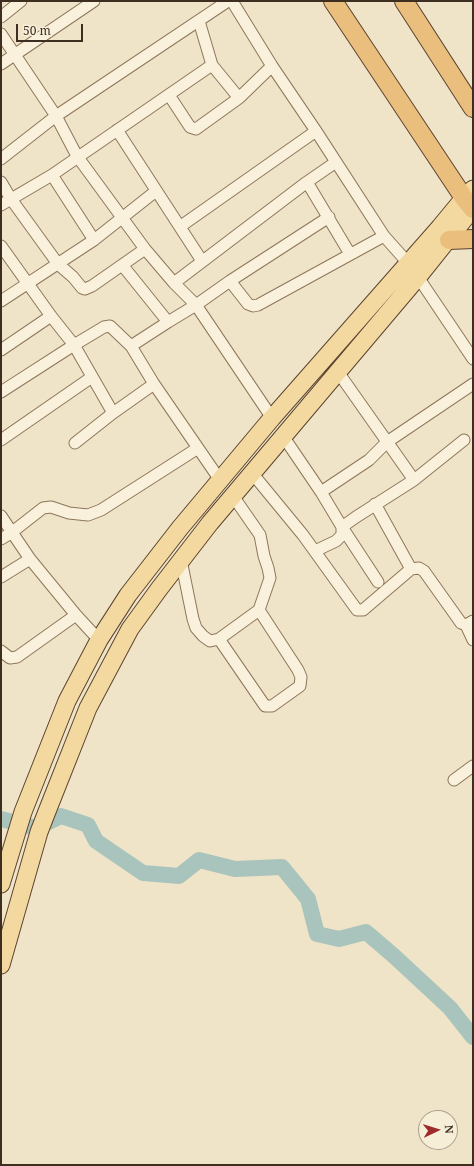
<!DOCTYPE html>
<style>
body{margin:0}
#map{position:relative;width:474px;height:1166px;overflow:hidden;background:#f0e4c8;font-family:"Noto Serif",serif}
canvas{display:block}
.frame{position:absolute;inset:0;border:2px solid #3d2e20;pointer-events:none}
.north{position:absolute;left:418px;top:1110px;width:40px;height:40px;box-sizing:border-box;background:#f7eed8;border:1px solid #ada18e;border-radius:50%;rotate:86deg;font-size:11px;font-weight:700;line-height:16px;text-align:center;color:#3d2e20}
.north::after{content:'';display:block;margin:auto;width:14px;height:18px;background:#9e2a2b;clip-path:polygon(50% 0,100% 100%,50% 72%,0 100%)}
.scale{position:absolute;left:16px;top:24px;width:67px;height:18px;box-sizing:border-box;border:2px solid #3d2e20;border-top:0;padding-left:5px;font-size:12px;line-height:14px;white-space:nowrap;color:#3d2e20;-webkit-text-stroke:3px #f7eed8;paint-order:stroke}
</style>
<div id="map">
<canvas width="474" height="1166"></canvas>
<div class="frame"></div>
<div class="north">N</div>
<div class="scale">50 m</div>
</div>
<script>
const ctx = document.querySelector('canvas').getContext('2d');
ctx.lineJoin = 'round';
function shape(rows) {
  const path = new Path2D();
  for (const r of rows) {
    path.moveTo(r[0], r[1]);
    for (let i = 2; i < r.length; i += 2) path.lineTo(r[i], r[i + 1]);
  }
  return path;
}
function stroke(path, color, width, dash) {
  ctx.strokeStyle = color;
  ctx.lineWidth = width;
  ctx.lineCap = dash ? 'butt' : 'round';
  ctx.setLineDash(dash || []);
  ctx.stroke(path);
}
stroke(shape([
 [1,819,36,828,61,816,88,825,96,841,143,873,179,876,199,860,235,869,282,867,308,899,317,934,339,939,366,932,394,956,450,1008,473,1037]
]), '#a9c4bc', 16);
const minor = shape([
 [228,1,56,116,77,156,145,249,174,283,196,305,230,281,248,304,253,306,258,305,384,236],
 [232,1,272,66,316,131,384,236,408,263],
 [1,17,21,1],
 [199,21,212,65,239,98],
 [1,34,56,116,1,159],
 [1,64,94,1],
 [169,95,190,127,196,129,239,98,272,66],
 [117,130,202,261],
 [52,175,94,240],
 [1,182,11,199,58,264,73,277,82,288,85,289,92,286,145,249],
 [307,182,350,254],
 [1,205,52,175,212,65],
 [181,226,316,131],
 [1,246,51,316,74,345,113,413,154,384],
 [123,266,168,322,196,305,272,418],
 [418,277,473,359],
 [230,281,329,217],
 [174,283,307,182,336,162],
 [1,301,94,240,156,191],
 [168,322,131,346,154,384,220,480],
 [1,350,51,316],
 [338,372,414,480],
 [1,392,74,345,104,327,110,326,131,346],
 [283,436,321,492,342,527,378,582],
 [1,440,92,377],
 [75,443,113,413],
 [252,473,303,535,357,610,363,610,411,569,419,568,424,571,461,623,466,625,473,621],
 [321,492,369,460,387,442,473,384],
 [375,504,411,569],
 [1,516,30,559,76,615,99,640],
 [1,539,11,533,43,508,51,507,69,513,88,515,101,510,198,448],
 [315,551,336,541,342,535,342,527,356,517,414,480,464,440],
 [181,560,193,619,196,628,203,636,210,641,219,639,259,610,270,578,268,568,264,556,260,535,233,496],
 [1,577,30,559],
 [466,625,473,640],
 [219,639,265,706,272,706,300,686,301,677,298,670,259,610],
 [1,651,10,658,17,657,76,615],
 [454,780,473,766]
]);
const primary = shape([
 [1,884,23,812,67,701,99,640,128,595,180,528,272,418,440,227,464,198,473,189],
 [1,965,39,832,46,814,88,708,130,629,159,589,210,523,418,277,473,208]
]);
const trunk = shape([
 [333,1,464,198,473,209],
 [404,1,473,108],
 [449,240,473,239]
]);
stroke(minor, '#8d765c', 13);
stroke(primary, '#5b4430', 19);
stroke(trunk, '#5b4430', 20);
stroke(minor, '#faf1dc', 11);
stroke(primary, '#f3d9a0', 17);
stroke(trunk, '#eabe7c', 18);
</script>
